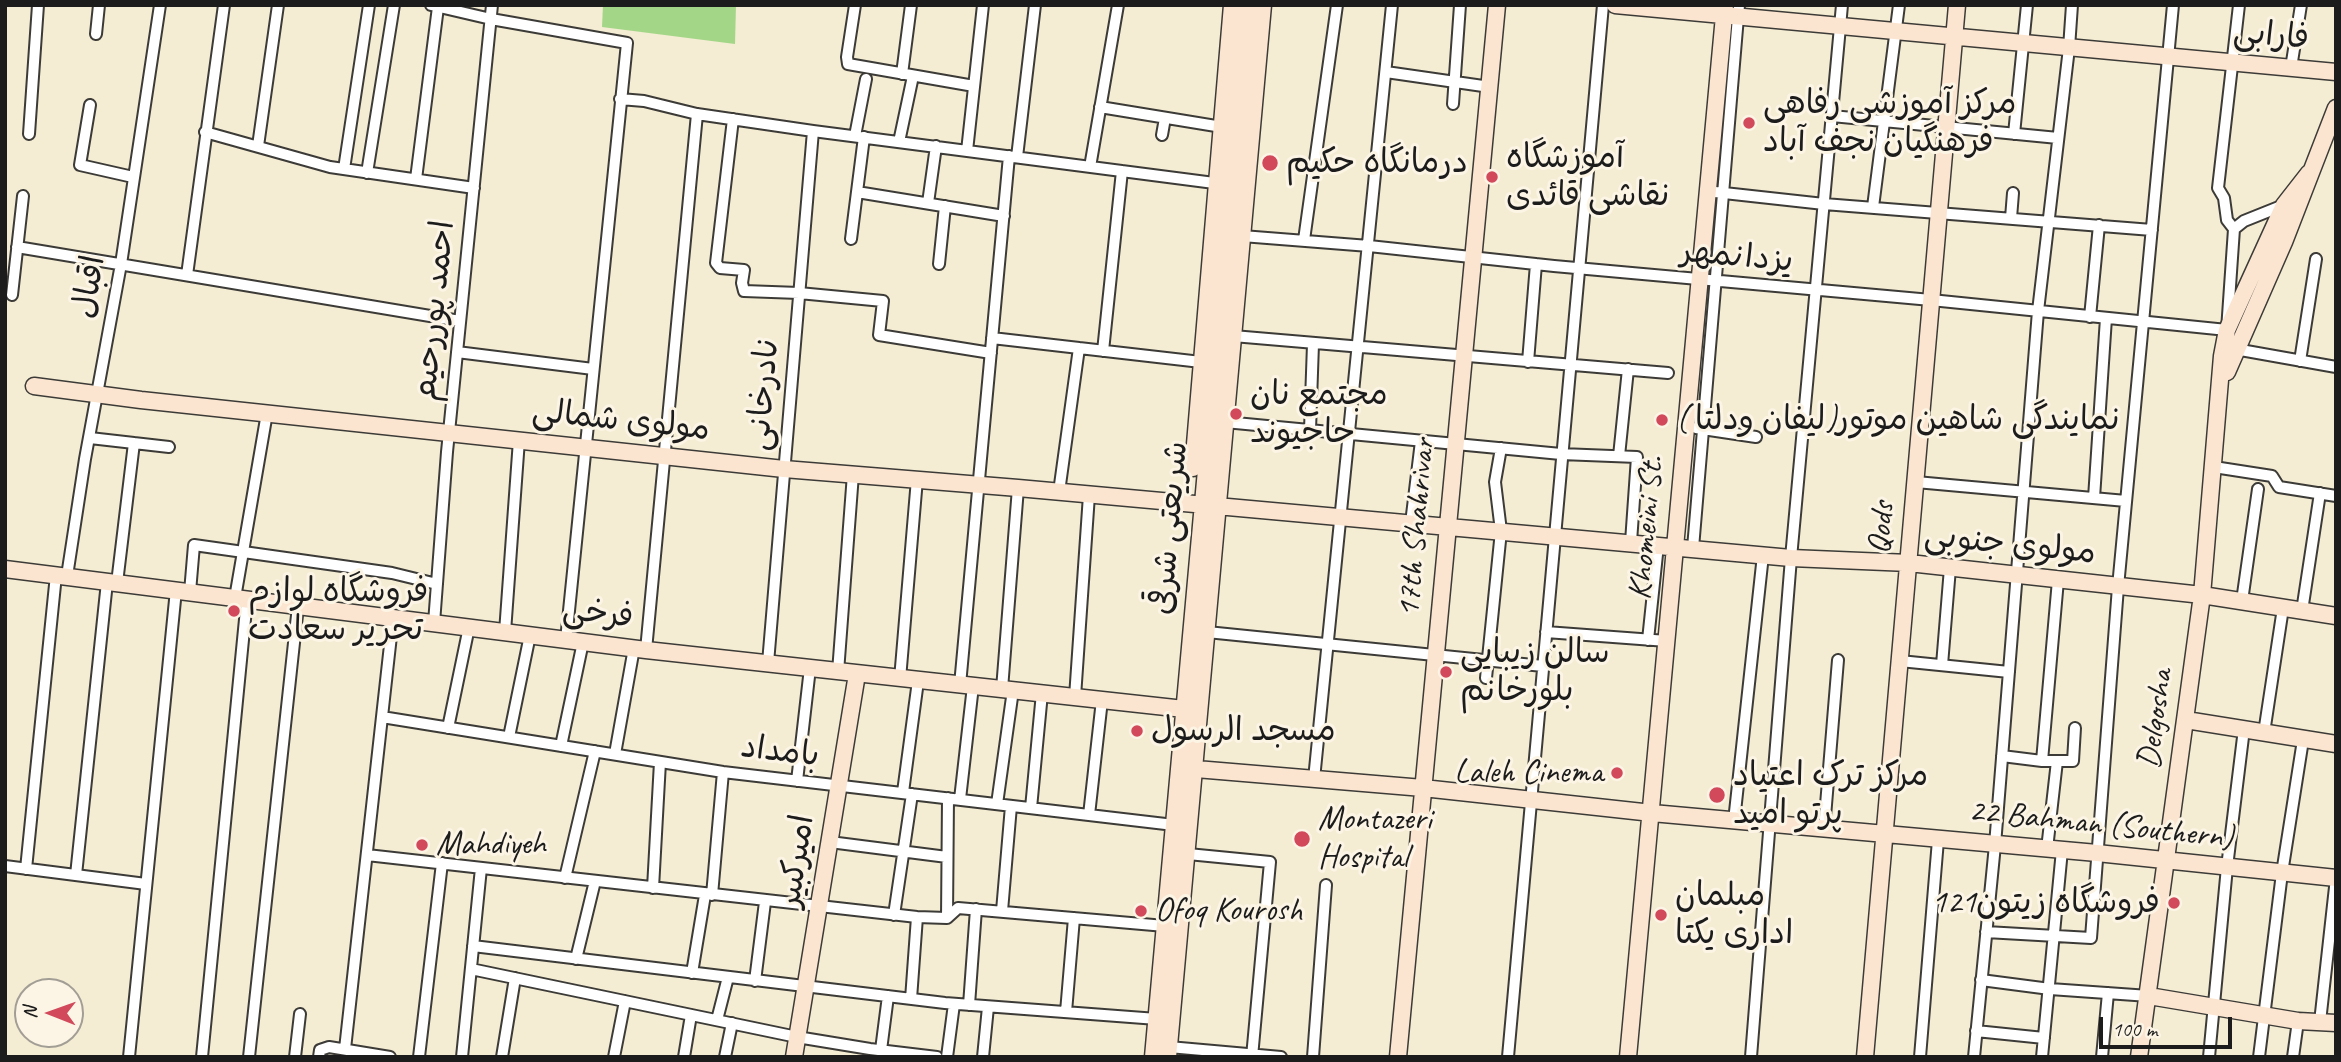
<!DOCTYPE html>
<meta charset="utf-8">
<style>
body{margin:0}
#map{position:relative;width:2341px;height:1062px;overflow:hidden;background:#f4ecd3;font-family:Caveat,sans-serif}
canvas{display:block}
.frame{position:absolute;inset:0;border:7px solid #1c1c1c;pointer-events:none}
.north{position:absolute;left:14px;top:978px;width:70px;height:70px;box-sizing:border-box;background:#fcf5e5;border:2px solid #a29e95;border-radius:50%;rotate:271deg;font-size:19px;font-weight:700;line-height:28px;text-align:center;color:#1c1c1c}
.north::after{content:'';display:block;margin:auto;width:24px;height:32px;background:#d1495b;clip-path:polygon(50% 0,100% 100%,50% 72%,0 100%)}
.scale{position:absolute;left:2099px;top:1017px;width:133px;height:32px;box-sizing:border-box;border:4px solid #1c1c1c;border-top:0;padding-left:9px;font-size:21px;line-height:24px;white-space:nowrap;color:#1c1c1c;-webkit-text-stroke:5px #fcf5e5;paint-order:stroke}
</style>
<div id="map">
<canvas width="2341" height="1062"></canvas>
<div class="frame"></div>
<div class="north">N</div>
<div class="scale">100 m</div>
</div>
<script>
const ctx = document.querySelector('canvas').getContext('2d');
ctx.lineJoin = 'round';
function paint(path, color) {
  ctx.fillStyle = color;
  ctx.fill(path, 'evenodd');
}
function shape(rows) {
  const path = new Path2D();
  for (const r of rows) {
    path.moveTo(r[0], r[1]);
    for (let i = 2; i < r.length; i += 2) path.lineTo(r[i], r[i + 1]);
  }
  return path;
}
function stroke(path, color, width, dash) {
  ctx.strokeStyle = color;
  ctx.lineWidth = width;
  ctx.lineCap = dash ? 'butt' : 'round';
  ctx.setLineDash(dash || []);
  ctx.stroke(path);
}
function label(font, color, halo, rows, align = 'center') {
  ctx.font = font + ' Caveat,"Playpen Sans Arabic",sans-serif';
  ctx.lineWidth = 6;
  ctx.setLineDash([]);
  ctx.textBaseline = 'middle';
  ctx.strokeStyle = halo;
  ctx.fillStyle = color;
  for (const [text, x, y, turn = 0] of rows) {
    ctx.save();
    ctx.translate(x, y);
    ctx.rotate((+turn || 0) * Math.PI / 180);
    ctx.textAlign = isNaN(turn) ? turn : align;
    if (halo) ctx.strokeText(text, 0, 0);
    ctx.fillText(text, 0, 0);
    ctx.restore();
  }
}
paint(shape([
 [603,5,736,5,735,44,602,27]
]), '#a3d787');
const street = shape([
 [431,5,491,19,627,43,566,640],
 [855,5,847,57,848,64,974,86],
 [96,34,99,5],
 [2291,68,2301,5],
 [1386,72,1490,87],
 [902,74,911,5],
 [620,99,644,101,697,114,813,131,1222,184],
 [1453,104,1460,5],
 [90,105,80,165,133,177],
 [1100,107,1222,127],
 [1832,116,2058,138],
 [733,119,716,263,720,268,744,270,742,283,744,291,799,293,883,301,879,335,991,353],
 [205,132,330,167,474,188],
 [29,134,38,5],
 [2014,134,2027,5],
 [1162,135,1165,118],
 [855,136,866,79],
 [899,142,913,76],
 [258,146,278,5],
 [967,151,983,5],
 [1017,157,1035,5],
 [1090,167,1118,5],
 [344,169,369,5],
 [367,173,394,5],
 [416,179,438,7],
 [857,192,1004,216],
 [1715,192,1824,204,2152,230],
 [928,203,936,146],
 [1873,207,1899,5],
 [2011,218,2013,193],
 [2234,229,2227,220,2224,198,2218,188,2239,5],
 [1242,236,1369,246,1554,266,1931,300,2227,330,2234,229,2244,221,2284,205],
 [851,239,864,137],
 [1304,240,1337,5],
 [17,247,460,321],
 [939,264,945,206],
 [187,275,224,5],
 [12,295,23,196],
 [2090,317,2099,225],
 [1233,336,1668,373],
 [992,338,1201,362],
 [2235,349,2336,367],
 [1103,351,1122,171],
 [457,352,593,369],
 [2300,361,2316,259],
 [1528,362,1536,264],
 [1225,422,1561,454,1637,457,1631,542],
 [1696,428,1756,437],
 [1310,430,1313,344],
 [90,438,169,447],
 [1619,456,1628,369],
 [2214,467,2272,476,2279,487,2336,496],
 [1916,482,2126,501],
 [1059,492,1079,348],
 [2094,498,2106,318],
 [1411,523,1421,441],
 [1693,548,1739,5],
 [67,576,85,459,121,264,160,5],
 [117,583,134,443],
 [190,592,194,545,392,573,437,584],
 [235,598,267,413],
 [2242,601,2258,489],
 [2302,611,2320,493],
 [434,623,447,452,492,5],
 [505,632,519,440],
 [1207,632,1543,666],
 [1546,632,1667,641],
 [1648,640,1658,545],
 [646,650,697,114],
 [1900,661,2009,672],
 [768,663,813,131],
 [1942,665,1950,568],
 [838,672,853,474],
 [1486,678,1501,531,1495,482,1501,448],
 [900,679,917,479],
 [960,685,1009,156],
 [1002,689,1018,488],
 [1075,697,1089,495],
 [382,717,723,772,1174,825],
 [448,728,469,627],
 [2264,733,2283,608],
 [509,737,530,635],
 [561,746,583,642],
 [615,754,634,648],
 [2002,756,2042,761,2073,761,2075,728],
 [2042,761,2058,580],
 [1314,779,1392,5],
 [797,781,810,668],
 [903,792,918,681],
 [960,799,973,686],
 [997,804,1013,690],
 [1031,808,1042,693],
 [1089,815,1102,700],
 [1734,821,1763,555],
 [1824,829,1838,660],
 [830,842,947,857],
 [2047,849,2057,761],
 [1188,854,1270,862,1252,1057],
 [367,855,917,917,947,918,958,908,1165,926],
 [5,866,146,884],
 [26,869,56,575],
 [76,875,107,582],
 [565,878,595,751],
 [653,888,660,762],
 [712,895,723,772],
 [1002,911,1011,806],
 [894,915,912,794],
 [947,918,948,798],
 [1986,932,2091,938,2118,587,2173,5],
 [473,946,945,1003,1157,1019],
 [576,959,595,881],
 [471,969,797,1037,870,1049,937,1057],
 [692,973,705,895],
 [1981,980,2050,989,2149,996],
 [755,981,765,902],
 [911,999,917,917],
 [969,1005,976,909],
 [1066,1012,1074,918],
 [717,1020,728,977],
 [2320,1022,2336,878],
 [1976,1031,2044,1038],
 [1169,1047,1281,1057],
 [345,1049,393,618],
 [881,1050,888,996],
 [129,1057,176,590],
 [202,1057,247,599],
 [249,1057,298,606],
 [295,1057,300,1014],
 [319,1057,320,1050,329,1047,390,1057],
 [419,1057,442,863],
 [462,1057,481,868],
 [502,1057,515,978],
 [614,1057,625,1001],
 [684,1057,691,1015],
 [725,1057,732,1023],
 [947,1057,954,1004],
 [983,1057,988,1007],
 [1313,1057,1326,885],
 [1508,1057,1603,5],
 [1751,1057,1791,558,1842,5],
 [1920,1057,1938,840],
 [1974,1057,1995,845,2038,311,2069,48,2072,5],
 [2042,1057,2062,850],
 [2102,1057,2108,993],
 [2209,1057,2227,867,2244,729],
 [2259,1057,2282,873,2303,740],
 [2293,1057,2298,1021]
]);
const secondary = shape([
 [1615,5,2336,72],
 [2227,372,2284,242,2336,108],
 [34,386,141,400,784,469,1018,488,1791,558,1909,563,2202,595,2336,616],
 [1193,468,1232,5],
 [5,569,646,650,1184,709],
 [2186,720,2336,744],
 [1196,769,1423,788,1652,813,2097,853,2336,878],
 [2149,996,2298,1021,2336,1023],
 [794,1057,857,674],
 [1153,1057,1248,5],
 [1168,1057,1263,5],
 [1398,1057,1497,5],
 [1628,1057,1725,5],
 [1865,1057,1957,5],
 [2139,1057,2202,595,2222,356,2227,330,2284,205,2309,173]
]);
stroke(street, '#3c3b37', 14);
stroke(secondary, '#3c3b37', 19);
stroke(street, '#fff', 10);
stroke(secondary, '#fce5d0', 16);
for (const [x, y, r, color] of [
 [1749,123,7,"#d1495b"],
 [1270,163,9,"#d1495b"],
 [1492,177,7,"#d1495b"],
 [1236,414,7,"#d1495b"],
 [1662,420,7,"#d1495b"],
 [234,611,7,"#d1495b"],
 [1446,672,7,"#d1495b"],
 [1137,731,7,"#d1495b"],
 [1617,773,7,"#d1495b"],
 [1717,795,9,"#d1495b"],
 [1302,839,9,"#d1495b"],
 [422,845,7,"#d1495b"],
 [2174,903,7,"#d1495b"],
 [1141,911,7,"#d1495b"],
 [1661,915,7,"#d1495b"]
]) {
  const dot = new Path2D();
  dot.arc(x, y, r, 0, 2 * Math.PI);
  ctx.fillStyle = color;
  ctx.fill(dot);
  stroke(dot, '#fcf5e5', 2.5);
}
label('33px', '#1c1c1c', '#fcf5e5', [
 ["فارابی",2271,36,5],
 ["یزدانمهر",1737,257,5],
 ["اقبال",90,287,-80],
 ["احمد پوررحیم",435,311,-84],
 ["نادرخانی",764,394,-85],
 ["مولوی شمالی",621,421,6],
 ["شریعتی شرقی",1170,528,-85],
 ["17th Shahrivar",1417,528,-85],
 ["Khomeini St.",1647,528,-85],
 ["Qods",1882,528,-85],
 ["مولوی جنوبی",2010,545,6],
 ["فرخی",598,614,7],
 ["Delgosha",2156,719,-82],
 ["بامداد",780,752,7],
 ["22 Bahman (Southern)",2101,825,6],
 ["امیرکبیر",797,861,-81]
]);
label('33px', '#1c1c1c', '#fcf5e5', [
 ["مرکز آموزشی رفاهی",1763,104],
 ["فرهنگیان نجف آباد",1763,142],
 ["آموزشگاه",1506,158],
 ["نقاشی قائدی",1506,196],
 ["درمانگاه حکیم",1286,163],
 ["مجتمع نان",1250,395],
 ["حاجیوند",1250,433],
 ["نمایندگی شاهین موتور(لیفان ودلتا )",1676,420],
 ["فروشگاه لوازم",248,592],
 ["تحریر سعادت",248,630],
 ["سالن زیبایی",1460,653],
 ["بلورخانم",1460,691],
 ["مسجد الرسول",1151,731],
 ["Laleh Cinema",1603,773,"right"],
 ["مرکز ترک اعتیاد",1733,776],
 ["پرتو امید",1733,814],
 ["Montazeri",1318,820],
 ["Hospital",1318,858],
 ["Mahdiyeh",436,845],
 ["مبلمان",1675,896],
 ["اداری یکتا",1675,934],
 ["فروشگاه زیتون121",2160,903,"right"],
 ["Ofoq Kourosh",1155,911]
], 'left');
</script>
